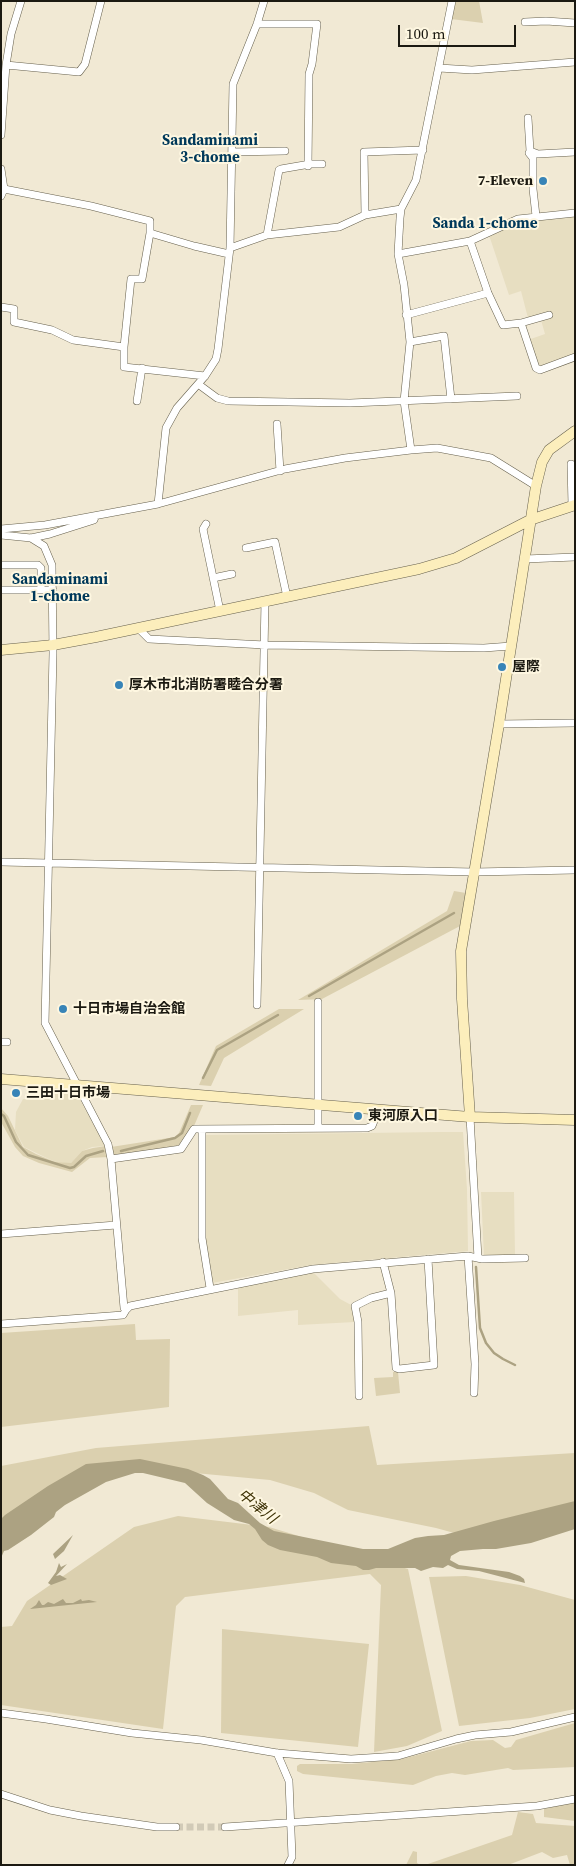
<!DOCTYPE html>
<meta charset="utf-8">
<style>
body{margin:0}
#map{position:relative;width:576px;height:1866px;overflow:hidden;background:#f1e9d4;font-family:"Source Serif 4",serif}
canvas{display:block}
.frame{position:absolute;inset:0;border:2px solid #1b1911;pointer-events:none}
.scale{position:absolute;left:398px;top:25px;width:118px;height:22px;box-sizing:border-box;border:2px solid #1b1911;border-top:0;padding-left:6px;font-size:15px;line-height:18px;white-space:nowrap;color:#1b1911;-webkit-text-stroke:4px #fef7e1;paint-order:stroke}
</style>
<div id="map">
<canvas width="576" height="1866"></canvas>
<div class="frame"></div>
<div class="scale">100 m</div>
</div>
<script>
const ctx = document.querySelector('canvas').getContext('2d');
ctx.lineJoin = 'round';
function paint(path, color) {
  ctx.fillStyle = color;
  ctx.fill(path, 'evenodd');
}
function shape(rows) {
  const path = new Path2D();
  for (const r of rows) {
    path.moveTo(r[0], r[1]);
    for (let i = 2; i < r.length; i += 2) path.lineTo(r[i], r[i + 1]);
  }
  return path;
}
function stroke(path, color, width, dash) {
  ctx.strokeStyle = color;
  ctx.lineWidth = width;
  ctx.lineCap = dash ? 'butt' : 'round';
  ctx.setLineDash(dash || []);
  ctx.stroke(path);
}
function label(font, color, halo, rows, align = 'center') {
  ctx.font = font + ' "Source Serif 4","Noto Sans JP",serif';
  ctx.lineWidth = 4;
  ctx.setLineDash([]);
  ctx.textBaseline = 'middle';
  ctx.strokeStyle = halo;
  ctx.fillStyle = color;
  for (const [text, x, y, turn = 0] of rows) {
    ctx.save();
    ctx.translate(x, y);
    ctx.rotate((+turn || 0) * Math.PI / 180);
    ctx.textAlign = isNaN(turn) ? turn : align;
    if (halo) ctx.strokeText(text, 0, 0);
    ctx.fillText(text, 0, 0);
    ctx.restore();
  }
}
paint(shape([
 [575,214,575,355,540,368,537,367,528,340,545,334,541,320,528,318,521,291,509,295,489,235,514,223],
 [52,1092,77,1094,105,1146,92,1147,82,1151,71,1163,65,1163,55,1162,24,1147,15,1130,16,1112,23,1099,33,1099,34,1095],
 [441,1132,463,1132,467,1189,468,1251,311,1265,212,1283,204,1227,203,1138,206,1135],
 [481,1192,514,1192,515,1255,484,1256],
 [313,1272,340,1299,353,1306,355,1322,298,1325,298,1310,238,1316,238,1286]
]), '#e7dec1');
paint(shape([
 [455,1,479,1,483,23,451,19],
 [454,891,466,893,460,926,322,999,298,1000,447,911],
 [279,1009,304,1009,224,1058,211,1086,199,1085,216,1046],
 [191,1105,203,1105,194,1126,179,1145,112,1158,111,1147,175,1137,179,1133],
 [1,1108,8,1116,23,1147,36,1154,55,1162,71,1163,82,1151,93,1148,106,1146,108,1157,90,1158,72,1172,39,1163,23,1156,15,1147,1,1122],
 [135,1324,136,1340,170,1339,169,1407,1,1427,1,1333],
 [393,1372,398,1372,400,1393,376,1396,374,1378,393,1377],
 [369,1426,377,1465,575,1453,575,1501,491,1543,436,1528,348,1510,314,1493,270,1480,108,1465,1,1536,1,1466,96,1448],
 [178,1516,269,1527,408,1569,442,1731,407,1746,374,1752,381,1585,370,1574,185,1597,176,1606,163,1729,1,1705,1,1627,12,1626,27,1601,134,1527],
 [466,1576,520,1585,575,1600,575,1709,530,1718,459,1726,429,1577],
 [222,1629,369,1644,358,1747,221,1733],
 [575,1723,575,1767,513,1770,508,1768,465,1775,452,1773,436,1776,413,1785,303,1774,297,1771,297,1766,300,1764,352,1764,402,1759,471,1741,493,1740,505,1748,511,1747,516,1740],
 [575,1802,575,1821,544,1817,544,1809],
 [518,1812,533,1814,536,1823,575,1826,575,1865,570,1865,567,1855,553,1858,542,1852,508,1865,425,1865,512,1835],
 [413,1851,417,1852,417,1863,420,1865,406,1865]
]), '#dbd0af');
paint(shape([
 [140,1459,188,1469,203,1475,210,1479,228,1499,238,1503,260,1523,274,1531,363,1549,388,1549,415,1538,428,1536,444,1535,494,1521,575,1501,575,1529,531,1543,496,1549,483,1549,460,1551,451,1556,450,1560,459,1565,509,1572,520,1576,524,1579,525,1583,479,1571,457,1569,448,1565,443,1568,433,1567,421,1571,415,1568,376,1568,369,1570,363,1570,356,1566,331,1563,317,1557,280,1550,268,1545,262,1540,255,1529,249,1524,234,1520,207,1503,185,1483,143,1473,135,1473,106,1482,65,1505,56,1512,54,1517,31,1535,8,1550,4,1551,1,1558,1,1519,5,1515,48,1486,86,1464],
 [73,1535,64,1551,55,1559,53,1554],
 [59,1563,61,1567,67,1564,56,1576,60,1575,67,1579,51,1585,48,1583,56,1572],
 [63,1599,66,1603,73,1603,81,1599,82,1601,89,1600,97,1602,30,1609,36,1605,39,1600,42,1605,44,1605,48,1602,54,1604]
]), '#aca282');
stroke(shape([
 [309,996,454,913],
 [203,1078,217,1050,278,1015],
 [1,1114,4,1116,16,1142,28,1155,70,1168,74,1167,86,1156,103,1151],
 [121,1151,175,1138,182,1133,190,1113],
 [476,1267,480,1328,486,1343,494,1353,503,1359,515,1365]
]), '#aca282', 2.5);
stroke(shape([
 [176,1827,225,1827]
]), '#d1cab7', 7, [7, 3.5]);
const street = shape([
 [525,22,546,21,575,23],
 [257,24,317,24,312,64,309,74,308,166],
 [6,65,79,72,85,64,101,1],
 [439,68,472,70,575,62],
 [528,118,530,151,538,154,575,152],
 [1,135,6,65,11,34,21,1],
 [530,151,529,153,533,158,533,189,536,216],
 [232,152,285,151],
 [1,169,4,189,1,196],
 [4,189,91,206,150,221,150,233,194,246,229,254],
 [365,215,364,152,423,150],
 [150,233,142,279,131,279,124,347,124,367,205,376],
 [267,235,279,170,281,169,310,164,322,164],
 [470,241,488,293,503,325,521,323,549,315],
 [230,248,267,235,339,227,365,215,401,209],
 [398,254,470,241,518,219,575,213],
 [1,307,14,309,14,322,52,330,73,340,124,347],
 [406,315,488,293],
 [521,323,536,368,540,370,575,357],
 [410,342,444,336,451,399],
 [198,384,217,398,228,401,350,403,517,396],
 [137,401,142,368],
 [277,424,280,471],
 [411,450,404,401,410,342,404,285,398,254,400,218,401,209,416,180,452,1],
 [571,464,572,505],
 [158,504,166,428,177,408,205,376,216,359,218,349,230,248,233,84,257,24,264,1],
 [206,524,203,529,220,611],
 [1,529,45,525,158,504,285,469,345,458,411,450,437,448,491,458,536,486],
 [1,535,31,538,50,534,94,520,95,517],
 [31,538,44,546,52,565,53,653,45,1023,108,1144,111,1159,124,1308,126,1310,130,1306,313,1269,468,1256,482,1259,525,1258],
 [246,548,275,542,287,597],
 [525,559,575,557],
 [1,565,38,565,41,568,41,590],
 [213,578,232,574],
 [1,590,53,590],
 [139,629,149,639,265,645,484,648,511,646],
 [499,724,575,723],
 [1,862,474,872,575,870],
 [257,1005,265,601],
 [1,1042,7,1042],
 [470,1117,478,1258],
 [318,1128,318,1002],
 [202,1129,202,1238,210,1288],
 [111,1159,181,1149,194,1129,367,1128,372,1126,379,1109],
 [1,1234,116,1225],
 [468,1256,475,1364,474,1393],
 [383,1262,391,1293,396,1368,399,1369,434,1365,428,1259],
 [1,1324,123,1315,126,1310],
 [359,1396,358,1322,355,1306,371,1298,391,1293],
 [1,1713,46,1719,132,1733,201,1740,277,1753,351,1759,398,1756,456,1739,475,1735,511,1732,575,1717],
 [277,1753,289,1781,292,1857,288,1865],
 [1,1794,50,1810,81,1816,157,1827,176,1827],
 [225,1827,537,1806,575,1799]
]);
const secondary = shape([
 [1,650,53,645,96,637,419,569,456,558,530,520,575,505],
 [1,1079,470,1117,575,1120],
 [470,1117,462,999,461,951,499,724,536,486,542,462,549,450,575,431]
]);
stroke(street, '#66604d', 8);
stroke(secondary, '#66604d', 11);
stroke(street, '#fff', 7);
stroke(secondary, '#fceebc', 10);
for (const [x, y, r, color] of [
 [543,181,5,"#3884b7"],
 [502,667,5,"#3884b7"],
 [119,685,5,"#3884b7"],
 [63,1009,5,"#3884b7"],
 [16,1093,5,"#3884b7"],
 [358,1116,5,"#3884b7"]
]) {
  const dot = new Path2D();
  dot.arc(x, y, r, 0, 2 * Math.PI);
  ctx.fillStyle = color;
  ctx.fill(dot);
  stroke(dot, '#fef7e1', 2);
}
label('bold 14px', '#1b1911', '#fef7e1', [
 ["7-Eleven",533,181,"right"],
 ["屋際",512,667],
 ["厚木市北消防署睦合分署",129,685],
 ["十日市場自治会館",73,1009],
 ["三田十日市場",26,1093],
 ["東河原入口",368,1116]
], 'left');
label('bold 15px', '#00395a', '#fef7e1', [
 ["Sandaminami",210,141],
 ["3-chome",210,158],
 ["Sanda 1-chome",485,224],
 ["Sandaminami",60,580],
 ["1-chome",60,597]
]);
label('italic 15px', '#3f3307', '#fef7e1', [
 ["中津川",257,1507,39]
]);
</script>
